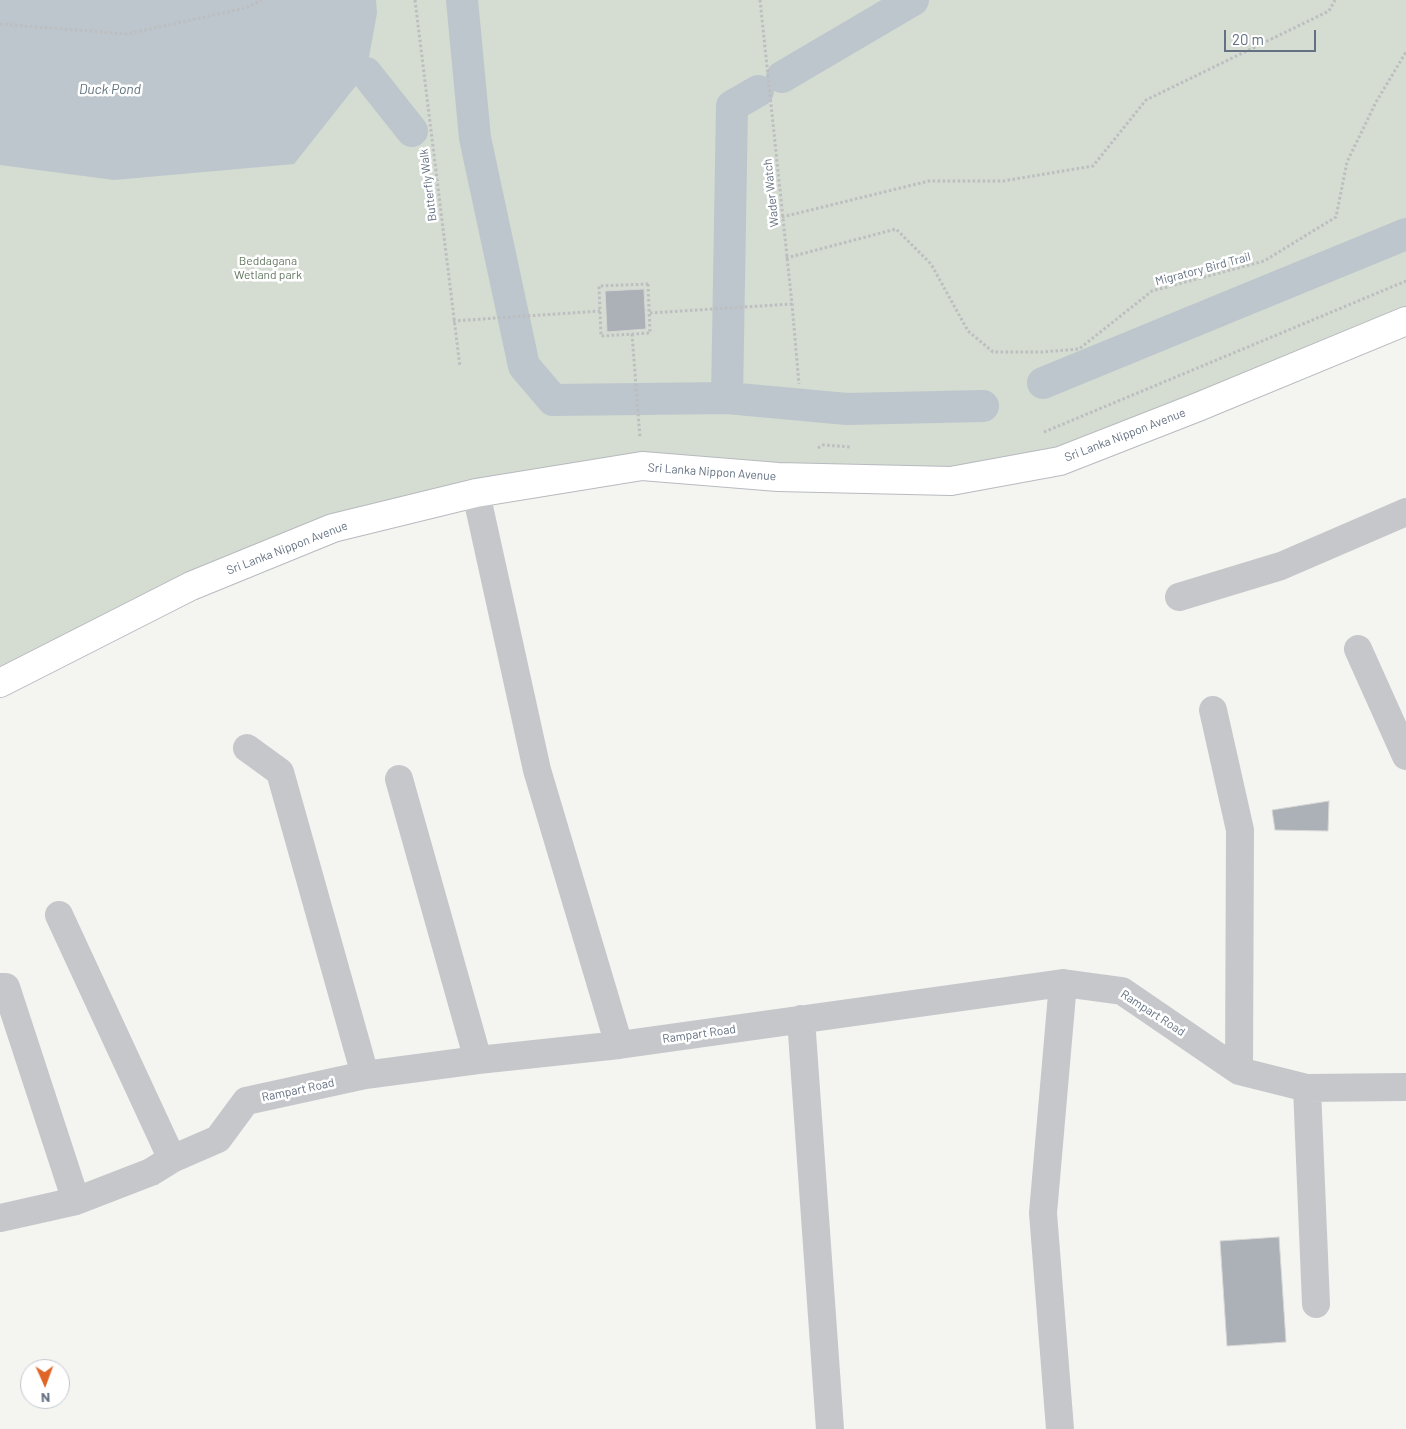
<!DOCTYPE html>
<style>
body{margin:0}
#map{position:relative;width:1406px;height:1429px;overflow:hidden;background:#f4f5f1;font-family:Barlow,sans-serif}
canvas{display:block}
.north{position:absolute;left:20px;top:1359px;width:50px;height:50px;box-sizing:border-box;background:#fff;border:1px solid #c1c6cd;border-radius:50%;rotate:178deg;font-size:14px;font-weight:700;line-height:20px;text-align:center;color:#647182}
.north::after{content:'';display:block;margin:auto;width:18px;height:22px;background:#df6627;clip-path:polygon(50% 0,100% 100%,50% 72%,0 100%)}
.scale{position:absolute;left:1224px;top:30px;width:92px;height:22px;box-sizing:border-box;border:2px solid #647182;border-top:0;padding-left:6px;font-size:15px;line-height:18px;white-space:nowrap;color:#647182;-webkit-text-stroke:4px #fff;paint-order:stroke}
</style>
<div id="map">
<canvas width="1406" height="1429"></canvas>
<div class="north">N</div>
<div class="scale">20 m</div>
</div>
<script>
const ctx = document.querySelector('canvas').getContext('2d');
ctx.lineJoin = 'round';
function paint(path, color) {
  ctx.fillStyle = color;
  ctx.fill(path, 'evenodd');
}
function shape(rows) {
  const path = new Path2D();
  for (const r of rows) {
    path.moveTo(r[0], r[1]);
    for (let i = 2; i < r.length; i += 2) path.lineTo(r[i], r[i + 1]);
  }
  return path;
}
function stroke(path, color, width, dash) {
  ctx.strokeStyle = color;
  ctx.lineWidth = width;
  ctx.lineCap = dash ? 'butt' : 'round';
  ctx.setLineDash(dash || []);
  ctx.stroke(path);
}
function label(font, color, halo, rows, align = 'center') {
  ctx.font = font + ' Barlow,sans-serif';
  ctx.lineWidth = 5;
  ctx.setLineDash([]);
  ctx.textBaseline = 'middle';
  ctx.strokeStyle = halo;
  ctx.fillStyle = color;
  for (const [text, x, y, turn = 0] of rows) {
    ctx.save();
    ctx.translate(x, y);
    ctx.rotate((+turn || 0) * Math.PI / 180);
    ctx.textAlign = isNaN(turn) ? turn : align;
    if (halo) ctx.strokeText(text, 0, 0);
    ctx.fillText(text, 0, 0);
    ctx.restore();
  }
}
paint(shape([
 [0,0,1406,0,1406,321,1198,407,951,481,642,466,333,528,0,683]
]), '#d5dcd2');
paint(shape([
 [0,0,376,0,377,13,366,73,294,164,114,180,0,165]
]), '#bdc6cc');
stroke(shape([
 [462,0,475,138,524,366,553,400,727,398],
 [366,73,412,131],
 [782,77,913,0],
 [758,91,732,106,727,398,847,409,983,406],
 [1043,383,1406,234]
]), '#bdc6cc', 32);
const building = shape([
 [644,289,646,329,607,332,605,291,644,289],
 [1329,801,1328,831,1275,830,1272,810,1329,801],
 [1279,1237,1286,1342,1227,1346,1220,1241,1279,1237]
]);
paint(building, '#abb1b7');
stroke(building, '#d6d6d4', 1);
const secondary = shape([
 [0,683,191,586,333,528,476,493,642,466,778,477,951,481,1060,461,1198,407,1406,321]
]);
stroke(secondary, '#b7babf', 30);
stroke(shape([
 [415,0,460,367],
 [760,0,792,304,799,384],
 [0,24,127,34,246,8,261,0],
 [782,217,929,181,1003,181,1093,166,1146,100,1329,11,1335,0],
 [786,258,896,229,931,264,968,331,993,352,1042,352,1079,349,1152,291,1264,261,1336,217,1347,162,1376,102,1406,52],
 [648,284,650,333,601,336,599,286,648,284],
 [650,313,792,304],
 [453,321,600,311],
 [632,334,640,438],
 [1044,432,1406,281],
 [818,448,823,445,851,447]
]), '#bcbec0', 3, [2.5, 2.5]);
stroke(shape([
 [476,493,537,770,619,1045],
 [1179,597,1281,566,1406,512],
 [1358,649,1406,756],
 [1213,710,1240,830,1239,1071],
 [247,748,280,772,365,1075],
 [399,779,478,1060],
 [59,915,172,1159],
 [0,987,6,987,76,1201],
 [801,1019,830,1429],
 [1307,1088,1316,1304],
 [0,1218,76,1201,151,1172,172,1159,218,1139,246,1101,365,1075,478,1060,619,1045,1063,983,1122,991,1239,1071,1307,1088,1406,1087],
 [1060,1429,1043,1213,1063,983]
]), '#c5c7cb', 28);
stroke(secondary, '#fff', 28);
label('12px', '#647182', '#fff', [
 ["Butterfly Walk",428,185,-97],
 ["Wader Watch",771,193,-96],
 ["Migratory Bird Trail",1203,269,-15],
 ["Sri Lanka Nippon Avenue",1125,435,-21],
 ["Sri Lanka Nippon Avenue",712,472,4],
 ["Sri Lanka Nippon Avenue",287,548,-21],
 ["Rampart Road",1153,1013,33],
 ["Rampart Road",699,1034,-8],
 ["Rampart Road",298,1090,-12]
]);
label('12px', '#657963', '#fff', [
 ["Beddagana",268,261],
 ["Wetland park",268,275]
]);
label('italic 14px', '#60737f', '#fff', [
 ["Duck Pond",110,89]
]);
</script>
